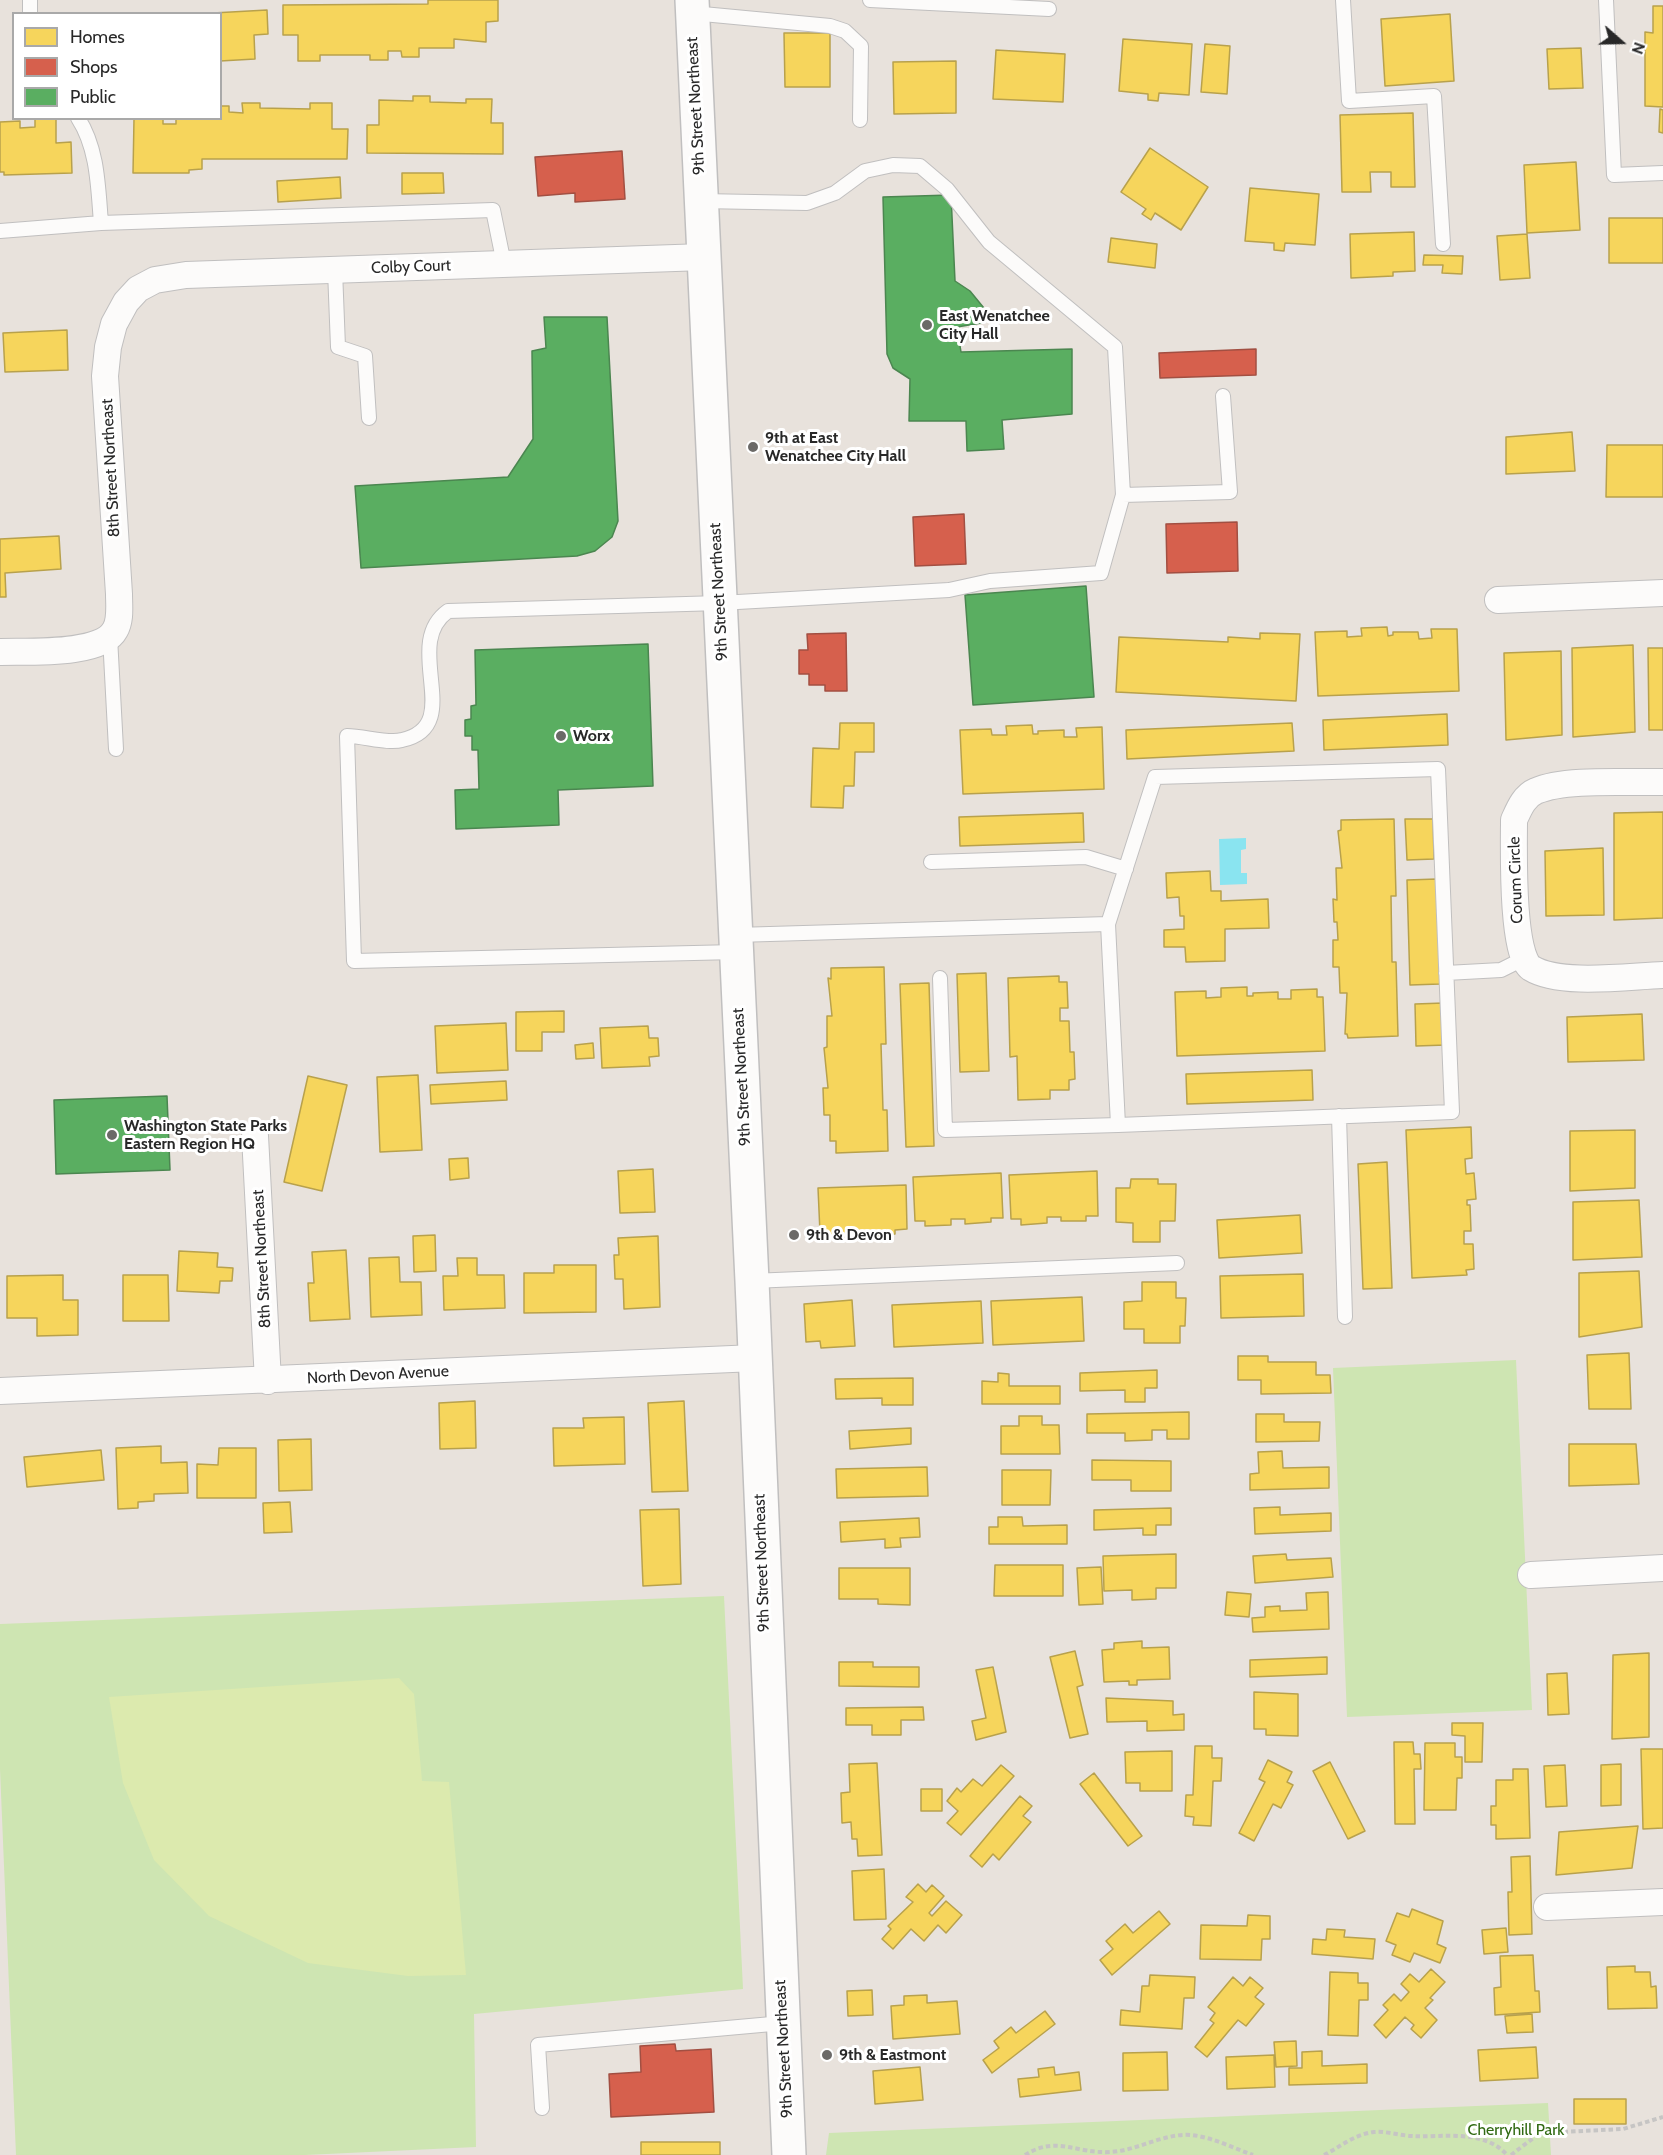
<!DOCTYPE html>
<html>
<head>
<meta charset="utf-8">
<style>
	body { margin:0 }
	#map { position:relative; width:1663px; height:2155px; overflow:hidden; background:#e8e2dc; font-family:Cabin,sans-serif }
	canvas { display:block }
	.legend { position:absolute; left:12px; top:12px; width:210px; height:108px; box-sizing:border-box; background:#fff; border:2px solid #a9a9a9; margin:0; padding:8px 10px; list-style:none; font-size:18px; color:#282828 }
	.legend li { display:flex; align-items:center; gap:12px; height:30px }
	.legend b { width:30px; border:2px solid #a9a9a9 }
	.north { position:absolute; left:1591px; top:12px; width:60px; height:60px; -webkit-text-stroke:4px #fff; paint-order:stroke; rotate:110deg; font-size:16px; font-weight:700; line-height:24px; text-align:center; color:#282828 }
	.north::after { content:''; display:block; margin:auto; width:21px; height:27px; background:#282828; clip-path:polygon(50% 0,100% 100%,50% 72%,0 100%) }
</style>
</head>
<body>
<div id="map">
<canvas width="1663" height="2155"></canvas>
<ul class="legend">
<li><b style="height:16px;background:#f6d55c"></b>Homes</li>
<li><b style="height:16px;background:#d6604d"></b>Shops</li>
<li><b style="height:16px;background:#5aae61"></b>Public</li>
</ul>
<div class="north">N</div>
</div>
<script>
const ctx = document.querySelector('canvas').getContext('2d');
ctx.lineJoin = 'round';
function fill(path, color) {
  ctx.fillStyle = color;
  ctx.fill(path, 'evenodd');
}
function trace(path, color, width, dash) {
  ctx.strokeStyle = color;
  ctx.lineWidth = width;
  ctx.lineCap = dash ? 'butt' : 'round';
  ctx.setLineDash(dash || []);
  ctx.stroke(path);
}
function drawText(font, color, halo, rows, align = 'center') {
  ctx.font = font + ' Cabin,sans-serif';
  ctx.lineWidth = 6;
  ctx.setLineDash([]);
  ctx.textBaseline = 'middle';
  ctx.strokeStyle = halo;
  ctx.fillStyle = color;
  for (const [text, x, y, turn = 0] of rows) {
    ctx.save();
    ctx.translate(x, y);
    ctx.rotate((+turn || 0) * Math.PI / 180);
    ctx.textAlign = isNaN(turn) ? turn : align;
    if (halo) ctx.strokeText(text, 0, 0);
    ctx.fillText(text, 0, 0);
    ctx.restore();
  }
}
const green = new Path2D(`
	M1516 1360 1532 1710 1347 1717 1333 1368Z
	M724 1596 743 1989 474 2014 476 2147 305 2155H16L0 1769V1624Z
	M1548 2103 1551 2155H826L829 2133Z`);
const pitch = new Path2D(`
	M399 1678 414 1694 422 1781 449 1782 466 1975 408 1976 308 1963 209 1916 154 1860 123 1783 109 1697Z`);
const water = new Path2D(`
	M1246 838V849L1241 850V873H1247V884L1220 885 1219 839Z`);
const homes = new Path2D(`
	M428 0H498V21L486 22V42L454 39V48H419V57H402L401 51H388V60H370V55H320V61H298V35H283V5L428 4Z
	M1653 6H1663V107L1645 106V32L1653 33Z
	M267 10 268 34 254 35 255 59 220 61V14H195Z
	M1450 14 1454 81 1385 86 1381 19Z
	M784 33H830V87H785Z
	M1123 39 1192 44 1189 95 1159 93 1158 101 1148 100V94L1119 91Z
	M1205 44 1230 46 1227 94 1201 92Z
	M1581 48 1583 88 1549 89 1547 49Z
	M996 50 1065 54 1063 102 993 99Z
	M956 61V113L894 114 893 62Z
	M413 96H430V102L466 103V99H492L491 123H503V154L367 153V125H379V100L413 101Z
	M242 103H260V108L310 109V103H332V129H348L347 159H202V169L189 170V173H133L134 119H163V124H176V118H220V106H229V112L243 113Z
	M1660 109 1663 110V133L1659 132Z
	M1413 113 1415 187H1391V172H1370L1371 192H1342L1340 115Z
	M56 118V143L71 142 72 173 4 175V172H0V122L20 121V128L35 127V119Z
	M1150 148 1208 187 1181 230 1155 213 1151 220 1142 214 1146 209 1121 192Z
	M1576 162 1580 230 1527 233 1524 165Z
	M402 173H443L444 193 402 194Z
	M340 177 341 198 278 202 277 181Z
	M1250 188 1319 194 1315 245 1285 243 1284 251 1274 250V243L1245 241Z
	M1609 218H1663V263H1609Z
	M1414 232 1415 271 1393 272V276L1351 278 1350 234Z
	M1527 234 1530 278 1500 280 1497 236Z
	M1111 238 1157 244 1155 268 1108 262Z
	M1424 255 1463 256 1462 274 1442 273 1443 265H1423Z
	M67 330 68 370 5 372 3 333Z
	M1572 432 1575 471 1506 474V437Z
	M1607 445H1663V497H1606Z
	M59 536 61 569 5 573 6 597H0V539Z
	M1387 627 1388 636 1393 635V632H1418L1419 639 1432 638 1431 629H1457L1459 691 1318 696 1315 632 1347 631V637L1362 636 1361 628Z
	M1260 633 1300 634 1296 701 1116 692 1119 637 1228 642V637L1260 639Z
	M1633 645 1635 732 1573 737 1572 648Z
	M1648 648H1663V730H1649Z
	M1561 651 1562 735 1506 740 1504 653Z
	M1447 714 1448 745 1324 750 1323 720Z
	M840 723H874V752H855L854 786H844L843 808 811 807 813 748 839 749Z
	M1292 723 1294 751 1127 759 1126 730Z
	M1032 725 1033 734H1038V731L1064 730V737H1077L1076 728 1102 727 1104 789 963 794 960 730 991 729 992 735H1007L1006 726Z
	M1663 812V918L1614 920V813Z
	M1083 813 1084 842 960 846 959 817Z
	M1394 819 1396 896H1391L1392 962H1396L1398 1036 1348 1038 1347 1034H1345L1347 993H1340L1339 967H1333V940H1338L1337 922H1334L1333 899 1337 900 1336 868H1342L1338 831 1341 830V820Z
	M1405 819H1433L1434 859 1407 860Z
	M1603 848 1604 915 1546 916 1545 851Z
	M1210 871 1211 891H1221V901L1268 899 1269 928 1225 929V961L1186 962 1185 947H1164V930L1184 929V916H1180L1179 897 1167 898 1166 873Z
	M1437 879 1440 984 1410 985 1407 880Z
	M884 967 886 1044H881L883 1110H887L888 1151 836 1153V1141H830V1115H824L823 1088H828L824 1048 827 1047V1016H832L828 978 831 979V968Z
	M986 973 989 1071 960 1072 957 974Z
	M1059 976V982H1067L1068 1008H1060V1021H1069L1070 1052H1074L1075 1079 1069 1080V1090H1050V1099L1018 1100 1017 1056 1010 1057 1008 978Z
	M929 983 934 1146 906 1147 900 984Z
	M1247 987V996H1253V993L1278 992V999H1291V990L1317 989V997H1323L1325 1051 1177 1056 1175 992 1206 991V998L1221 997V988Z
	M1444 1003 1446 1045 1416 1046 1415 1004Z
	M564 1011V1032H542V1051H516V1012Z
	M1642 1014 1644 1060 1568 1062 1567 1017Z
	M506 1023 508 1070 437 1073 435 1026Z
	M648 1026 649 1038H658L659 1056 649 1057 650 1066 602 1068 600 1028Z
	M593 1043 594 1058 576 1059 575 1045Z
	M1312 1070 1313 1100 1187 1104 1186 1074Z
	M418 1075 422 1150 380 1152 377 1077Z
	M308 1076 347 1085 322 1191 284 1182Z
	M506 1081 507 1100 431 1104 430 1085Z
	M1471 1127 1472 1158 1465 1159 1466 1174 1474 1173 1476 1199 1467 1200V1205H1470L1471 1231H1464V1244H1473L1474 1269 1466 1270 1467 1275 1412 1278 1406 1130Z
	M1635 1130V1188L1570 1191V1131Z
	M468 1158 469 1178 450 1180 449 1159Z
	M1387 1162 1392 1288 1363 1289 1358 1164Z
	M653 1169 655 1212 620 1213 618 1171Z
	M1097 1171 1098 1216H1086V1221H1061V1217H1047V1223L1021 1225V1219H1011L1009 1175Z
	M1001 1173 1003 1218H991V1222L965 1224V1219H951V1225L925 1226V1221H915L913 1177Z
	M1131 1179H1158V1184H1176L1175 1221H1160V1242H1133V1223L1116 1222V1188H1130Z
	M906 1185 907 1229 895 1230V1234L869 1235V1231H856V1237L830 1238 829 1232 820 1233 818 1188Z
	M1639 1200 1642 1257 1573 1260V1202Z
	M1300 1215 1302 1253 1219 1258 1217 1220Z
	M435 1235 436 1271 414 1272 413 1236Z
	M658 1236 660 1307 624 1309 623 1279H615L614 1255H619L618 1238Z
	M346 1250 350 1319 310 1321 308 1283H314L312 1252Z
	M179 1251 218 1253 217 1267 233 1268 232 1281H220L219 1293 177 1291Z
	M399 1257 400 1282H421L422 1315 371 1317 369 1258Z
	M457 1258H477V1275H504L505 1308 444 1310 443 1276H458Z
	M554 1265H596V1312L524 1313V1273H554Z
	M1639 1271 1642 1327 1579 1337V1273Z
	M1303 1274 1304 1316 1221 1318 1220 1276Z
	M63 1275V1300H78V1335L37 1336V1318H7V1276Z
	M123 1275H168L169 1321H123Z
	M1142 1282H1176V1298H1186L1185 1326H1180V1343H1144V1329H1124V1302L1142 1301Z
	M1082 1297 1084 1341 993 1345 991 1301Z
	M852 1300 855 1346 821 1348 820 1341 806 1342 804 1304Z
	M981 1301 983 1343 894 1347 892 1305Z
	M1629 1353 1631 1409H1589L1587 1355Z
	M1238 1356H1268V1362H1316V1375H1330L1331 1393 1261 1394V1380H1238Z
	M1157 1370V1388H1145V1402H1125V1390L1080 1391V1373Z
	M998 1373 1009 1374V1386H1060V1404H982V1381L998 1382Z
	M913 1378V1405H882V1398L836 1399 835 1379Z
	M475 1401 476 1448 440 1449 439 1403Z
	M684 1401 688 1491 652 1492 648 1403Z
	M1189 1412V1439H1167V1430H1152V1440L1125 1441V1433H1087V1414Z
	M1256 1414H1284V1422H1320L1319 1441 1256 1442Z
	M1019 1416H1042V1425H1059L1060 1454H1001V1426H1019Z
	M624 1417 625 1464 554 1466 553 1428H584L583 1418Z
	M911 1428V1444L850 1449 849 1431Z
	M311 1439 312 1490 279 1491 278 1440Z
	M1569 1444H1636L1639 1484 1569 1486Z
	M161 1446V1463L187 1462 188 1493 154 1494V1501L138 1502V1508L118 1509 116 1448Z
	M219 1448H256V1498H197V1464L218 1465Z
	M101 1450 104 1480 27 1487 24 1457Z
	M1282 1451 1283 1468 1329 1467V1488L1250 1490V1474L1259 1473 1258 1452Z
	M1092 1460 1171 1461V1491H1131V1480H1092Z
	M927 1467 928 1496 837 1498 836 1469Z
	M1002 1470H1051L1050 1505H1002Z
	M290 1502 292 1532 264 1533 263 1503Z
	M1280 1507V1515L1331 1513V1531L1255 1534 1254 1508Z
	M1171 1508V1525H1156V1535H1143V1528L1094 1530V1510Z
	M679 1509 681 1584 643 1586 640 1510Z
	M998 1517H1022L1023 1526 1067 1525V1544H989V1527H998Z
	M919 1518 920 1537 900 1538 901 1547 885 1548V1539L841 1542 840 1522Z
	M1176 1554V1588H1156V1599L1132 1600V1590L1104 1591 1103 1556Z
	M1286 1554 1287 1560 1331 1558 1333 1577 1255 1583 1253 1556Z
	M995 1565H1063V1596H994Z
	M1101 1567 1103 1604 1079 1605 1077 1568Z
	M839 1568H910V1605L878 1604V1599H839Z
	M1227 1592 1251 1594 1249 1617 1225 1615Z
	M1328 1592 1329 1629 1253 1632 1252 1618 1265 1617V1607L1280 1606V1611L1307 1610 1306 1593Z
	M1142 1641V1648L1169 1647 1170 1679 1137 1680V1685H1129V1681L1104 1682 1102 1650 1114 1649V1643Z
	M1075 1651 1083 1685 1077 1687 1088 1734 1070 1738 1050 1657Z
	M1649 1653V1737L1612 1739 1613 1655Z
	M1327 1657V1674L1250 1677V1660Z
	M839 1662H873V1667H919V1687L839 1686Z
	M993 1667 1006 1732 976 1740 972 1721 986 1718 976 1670Z
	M1567 1673 1569 1714 1548 1715 1547 1674Z
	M1254 1692 1298 1694V1736L1266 1735V1729H1254Z
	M1106 1698 1173 1701V1715L1184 1714V1730L1147 1731V1721L1107 1722Z
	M923 1707 924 1720H901V1735H872V1725H846V1708Z
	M1452 1723H1483L1482 1762H1465V1736L1452 1735Z
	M1394 1742H1413L1414 1754H1420L1421 1769H1414L1415 1824H1395Z
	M1425 1743H1455V1757H1462V1778H1457L1456 1810H1424Z
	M1195 1746H1212V1758H1222L1221 1781H1213L1211 1826 1193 1825 1194 1817 1185 1816 1186 1795H1193Z
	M1641 1749H1663V1828L1643 1829Z
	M1172 1751V1791H1140V1783H1126L1125 1752Z
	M1268 1760 1292 1772 1287 1782 1293 1785 1281 1808 1273 1804 1254 1841 1239 1833 1265 1782 1259 1779Z
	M1330 1762 1365 1831 1348 1839 1313 1771Z
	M877 1763 882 1855 858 1856 857 1839H852L851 1822 842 1823 841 1793 850 1792 849 1764Z
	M1621 1764V1805L1601 1806V1765Z
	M1001 1765 1014 1776 961 1835 947 1823 958 1811 947 1801 957 1788 961 1792 973 1779 982 1786Z
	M1565 1765 1567 1806 1546 1807 1544 1766Z
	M1513 1769H1528L1530 1838 1496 1839V1825H1491V1806H1496V1780H1513Z
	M1094 1773 1142 1836 1128 1846 1080 1784Z
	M921 1789H942V1811H921Z
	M1020 1796 1032 1806 1023 1816 1031 1822 999 1860 993 1854 982 1867 970 1856Z
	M1638 1826 1632 1868 1556 1875 1559 1832Z
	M1530 1856 1532 1934 1509 1935 1508 1892H1512L1511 1857Z
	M884 1869 886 1919 854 1920 852 1871Z
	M918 1884 926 1892 932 1885 944 1896 929 1913 932 1916 946 1901 962 1915 946 1933 938 1925 924 1941 911 1929 893 1949 882 1939 891 1929 888 1926 913 1902 906 1897Z
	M1412 1909 1443 1921 1437 1944 1446 1948 1440 1963 1414 1953 1410 1962 1392 1955 1396 1945 1386 1941 1397 1913 1409 1917Z
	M1159 1911 1170 1924 1112 1975 1100 1960 1113 1949 1106 1941 1125 1924 1133 1933Z
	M1248 1915 1270 1916V1939H1262L1261 1960 1200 1959 1201 1925 1247 1926Z
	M1506 1928 1508 1952 1484 1954 1482 1930Z
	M1327 1929 1345 1930 1344 1937 1375 1939 1373 1959 1312 1954 1313 1939 1326 1940Z
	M1533 1955 1535 1991H1539L1540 2012 1495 2015 1494 1988 1501 1987 1500 1956Z
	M1635 1966V1972H1650L1651 1987 1656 1986 1657 2008 1608 2009 1607 1967Z
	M1431 1969 1445 1982 1430 1998 1433 2000 1425 2008 1437 2020 1421 2038 1411 2029 1414 2025 1405 2017 1386 2038 1374 2025 1388 2010 1383 2005 1394 1994 1401 2001 1409 1992 1401 1984 1410 1974 1419 1982Z
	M1330 1972 1358 1973V1983H1368V2000H1359L1358 2036 1328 2035Z
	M1150 1975 1195 1977 1194 1998H1184L1182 2029 1120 2025 1121 2010 1140 2012 1142 1986H1149Z
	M1233 1977 1243 1986 1250 1977 1263 1988 1255 1997 1264 2004 1246 2026 1238 2020 1207 2057 1195 2047 1214 2023 1210 2020 1215 2013 1208 2007Z
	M872 1990 873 2015 848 2016 847 1991Z
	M927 1995V2003L957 2001 960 2034 893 2039 891 2006 904 2005V1996Z
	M1045 2011 1055 2024 992 2073 983 2060 999 2048 994 2041 1011 2027 1016 2033Z
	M1532 2014 1533 2032 1507 2033 1505 2016Z
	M1296 2041 1297 2066 1276 2067 1274 2042Z
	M1536 2047 1538 2078 1480 2081 1478 2050Z
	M1322 2051V2066L1367 2064V2083L1289 2085V2068H1302V2052Z
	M1167 2052 1168 2090 1123 2091V2053Z
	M1274 2055 1275 2087 1227 2089 1226 2057Z
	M920 2067 923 2100 875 2104 873 2071Z
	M1054 2067 1055 2075 1079 2072 1081 2090 1020 2097 1018 2079 1039 2077 1038 2069Z
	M1574 2099H1626V2124H1574Z
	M641 2142H720V2155H641Z`);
const shops = new Path2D(`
	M622 151 625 199 575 202V193L538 196 535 157Z
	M1256 349V375L1160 378 1159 353Z
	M964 514 966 564 915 566 913 517Z
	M1237 522 1238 571 1167 573 1166 524Z
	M846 633 847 691H825V685H809V674H799V650H808L807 634Z
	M675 2044 676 2051 711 2049 714 2112 611 2117 609 2074 641 2072 640 2046Z`);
const public = new Path2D(`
	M951 195 955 281 970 291 988 313 981 323 957 327 961 352 1072 349V414L1002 420 1004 449 967 451 966 421H909L910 379 893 368 887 354 883 197Z
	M544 317H607L618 521 612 537 595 551 577 556 361 568 355 486 508 477 533 439 532 351 546 348Z
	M1086 586 1094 697 973 705 965 595Z
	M648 644 653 786 558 790 559 825 456 829 455 790 479 789 478 750H472V736H465V720L471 719V706L476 705 475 650Z
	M167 1096 170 1170 56 1174 54 1100Z`);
const path = new Path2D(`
	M1025 2155C1057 2135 1076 2154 1110 2152 1137 2151 1163 2133 1191 2135 1212 2137 1233 2148 1253 2155
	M1324 2155C1340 2147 1355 2134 1374 2132 1386 2131 1398 2135 1411 2136 1442 2138 1483 2128 1507 2155
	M1511 2155 1540 2133 1623 2129 1663 2117`);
const lane = new Path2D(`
	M870 0 1049 9
	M1343 0 1349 101 1434 96 1443 244
	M1606 0 1614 175 1663 173
	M692 13 830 26 845 31 861 46 860 120
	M30 14V0
	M78 118C98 149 98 187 101 223
	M701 201 807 203 835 193 865 171 893 165 920 166 947 189 989 242 1115 347 1123 495
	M0 231 101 223 493 210 504 264
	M335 270 338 347 365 356 369 418
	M110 637 116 749
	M931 862 1086 857 1126 869
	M736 935 1108 924 1118 1125 1452 1112 1438 769 1155 777 1108 924
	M736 952 354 961 347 736C364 736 388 744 402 740 467 726 400 645 448 611L720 603 949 590 990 581 1101 573 1123 495 1230 492 1223 396
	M1446 973 1501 970 1523 959
	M940 978 945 1130 1118 1125
	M1339 1116 1345 1317
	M752 1281 1177 1263
	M542 2108 538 2045 783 2023`);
const street = new Path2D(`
	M1498 600 1663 593
	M0 652C27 651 101 656 115 630 121 620 119 606 119 594L105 376 108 347 114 324 126 302 138 289 155 280 186 275 704 257
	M1663 782C1630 783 1565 778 1536 791 1524 796 1519 809 1514 820 1514 847 1511 954 1531 968 1560 986 1629 976 1663 975
	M255 1136 268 1381
	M0 1391 755 1358
	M1531 1575 1663 1568
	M1547 1907 1663 1902`);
const secondary = new Path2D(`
	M692 0 752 1281 789 2155`);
const markers = [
	[927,325,6,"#6b6967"],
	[753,447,6,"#6b6967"],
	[561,736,6,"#6b6967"],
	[112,1135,6,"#6b6967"],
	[794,1235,6,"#6b6967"],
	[827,2055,6,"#6b6967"]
];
const streetNames = [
	["9th Street Northeast",696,106,-93],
	["Colby Court",411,267,-2],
	["8th Street Northeast",111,468,-93],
	["9th Street Northeast",719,592,-93],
	["Corum Circle",1516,880,-92],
	["9th Street Northeast",742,1077,-93],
	["8th Street Northeast",262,1259,-93],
	["North Devon Avenue",378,1375,-3],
	["9th Street Northeast",762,1563,-92],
	["9th Street Northeast",784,2049,-93]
];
const poiNames = [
	["East Wenatchee",939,316],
	["City Hall",939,334],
	["9th at East",765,438],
	["Wenatchee City Hall",765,456],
	["Worx",573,736],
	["Washington State Parks",124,1126],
	["Eastern Region HQ",124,1144],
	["9th & Devon",806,1235],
	["9th & Eastmont",839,2055]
];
const parkNames = [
	["Cherryhill Park",1516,2130]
];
fill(green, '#cee5b2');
fill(pitch, '#dceaae');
fill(water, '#8ae4f0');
fill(homes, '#f6d55c');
trace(homes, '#b8a14c', 1.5);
fill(shops, '#d6604d');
trace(shops, '#a24f42', 1.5);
fill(public, '#5aae61');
trace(public, '#4b8650', 1.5);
trace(lane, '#c0bfbf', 16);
trace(street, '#c0bfbf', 28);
trace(secondary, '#c0bfbf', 36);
trace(path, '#c6c5c4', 4, [4.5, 3]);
trace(lane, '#fcfbfa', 14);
trace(street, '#fcfbfa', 26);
trace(secondary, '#fcfbfa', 33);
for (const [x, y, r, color] of markers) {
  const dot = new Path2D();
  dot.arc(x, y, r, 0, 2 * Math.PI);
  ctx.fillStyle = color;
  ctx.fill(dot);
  trace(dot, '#fff', 2);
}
drawText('16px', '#282828', '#fff', streetNames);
drawText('bold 16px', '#282828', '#fff', poiNames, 'left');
drawText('16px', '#316a13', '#fff', parkNames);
</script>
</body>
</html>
